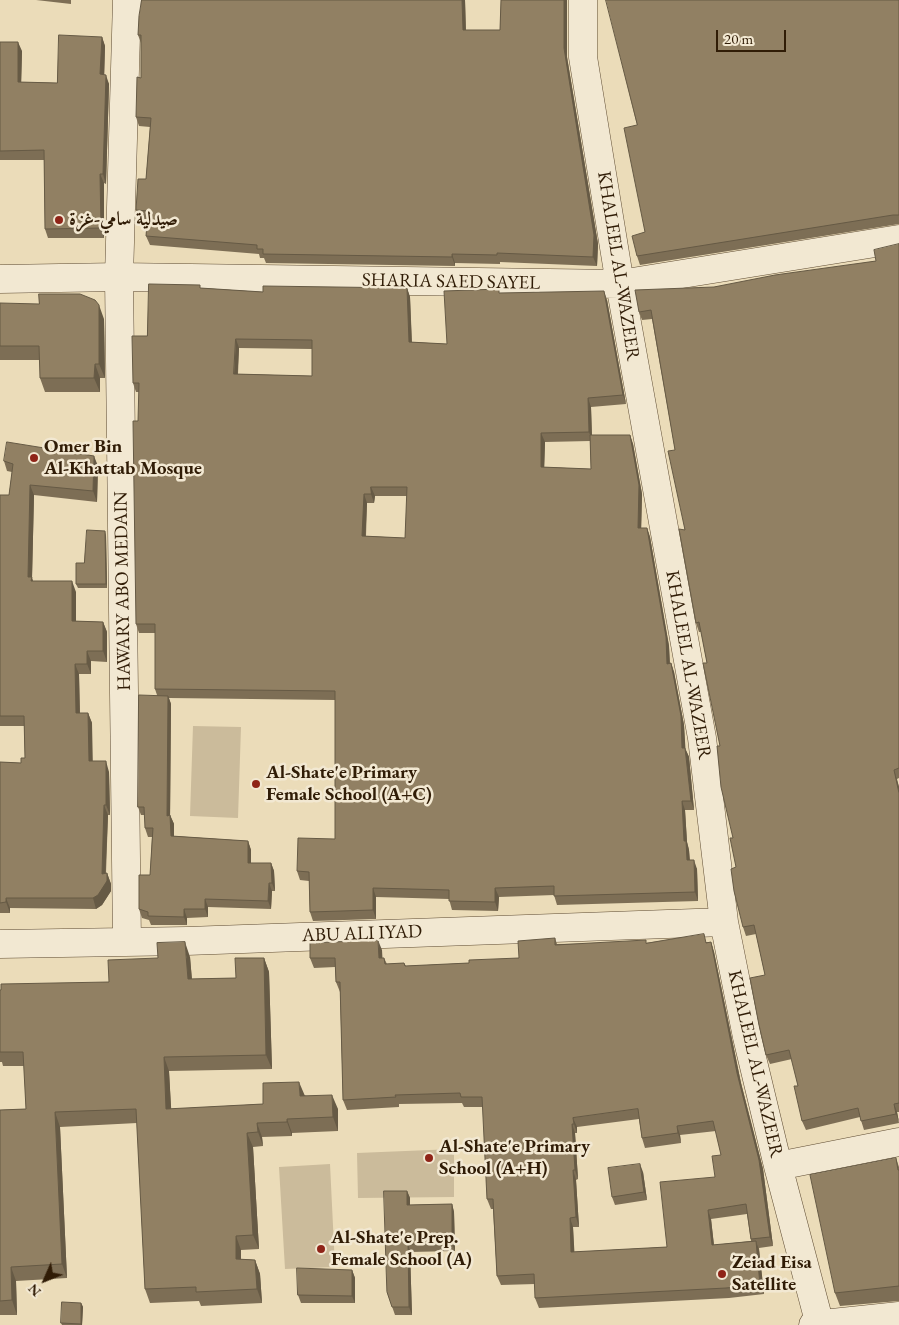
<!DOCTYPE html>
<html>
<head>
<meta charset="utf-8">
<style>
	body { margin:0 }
	#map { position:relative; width:899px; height:1325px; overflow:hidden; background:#ebdcb9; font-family:"EB Garamond",serif }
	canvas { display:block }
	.north { position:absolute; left:20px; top:1255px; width:50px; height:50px; -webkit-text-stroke:4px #f2e8d2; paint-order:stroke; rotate:226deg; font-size:14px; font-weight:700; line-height:20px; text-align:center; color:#301c06 }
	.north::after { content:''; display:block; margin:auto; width:18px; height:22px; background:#301c06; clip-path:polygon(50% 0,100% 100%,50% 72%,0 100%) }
	.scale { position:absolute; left:716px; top:30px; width:70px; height:22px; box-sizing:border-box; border:2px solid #301c06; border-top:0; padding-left:6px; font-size:15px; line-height:18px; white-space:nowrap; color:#301c06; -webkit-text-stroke:4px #f2e8d2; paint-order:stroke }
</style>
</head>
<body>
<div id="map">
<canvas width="899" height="1325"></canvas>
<div class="north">N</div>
<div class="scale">20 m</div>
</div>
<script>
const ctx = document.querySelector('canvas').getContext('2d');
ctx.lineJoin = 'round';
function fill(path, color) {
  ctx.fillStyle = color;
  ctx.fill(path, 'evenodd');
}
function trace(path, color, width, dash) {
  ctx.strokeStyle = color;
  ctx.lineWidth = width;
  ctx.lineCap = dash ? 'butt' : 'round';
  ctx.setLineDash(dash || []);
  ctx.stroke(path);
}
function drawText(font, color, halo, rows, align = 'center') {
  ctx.font = font + ' "EB Garamond",Amiri,serif';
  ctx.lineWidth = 5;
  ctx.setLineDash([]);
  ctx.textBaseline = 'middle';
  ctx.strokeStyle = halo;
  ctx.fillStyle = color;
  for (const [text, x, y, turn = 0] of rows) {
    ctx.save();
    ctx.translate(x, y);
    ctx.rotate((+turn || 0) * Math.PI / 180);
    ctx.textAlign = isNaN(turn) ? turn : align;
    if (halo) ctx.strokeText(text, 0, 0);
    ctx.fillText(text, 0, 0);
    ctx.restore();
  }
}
const green = new Path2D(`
	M193 726 241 727 238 818 190 816Z
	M454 1149V1197L358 1198 357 1153Z
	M330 1164 335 1267 285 1269 279 1167Z`);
const minor = new Path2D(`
	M583 0V57L620 284 702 738 724 922 747 1037 778 1166 820 1325
	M0 279 119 277 620 284 899 239
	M127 942 119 277 127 0
	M0 944 187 941 724 922
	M778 1166 899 1142
	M813 1325 899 1316`);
const wall = new Path2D(`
	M36 0H71V4Z
	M142 0H465L466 30H500L501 0H567V57L598 244 597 266 500 262V264L455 263V266L266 263 264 258H260L259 254 150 245 146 236 147 219H139L136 210 146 179 150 127 139 126 136 117 141 78V43L138 35Z
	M899 0V224L640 265 637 256 645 232 637 125Z
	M102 37 105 46 104 75 109 84 106 184 104 183V238H48L45 229 44 160H0V42L22 51 21 82 57 83Z
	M899 244V778L897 779 899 787V1112H897L899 1123 864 1130 860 1117 806 1130 802 1121 798 1086 792 1059 770 1064 766 1055 765 975 756 934 746 936 743 927 733 838 720 746 707 663 701 632H699L696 623 675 450 652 319 642 320 639 312 714 287 876 261Z
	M202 288 263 292 407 288 410 297 412 342 447 344 501 293 607 300 626 404 591 407 592 435H630L633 444 642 494 641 528H647L650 537 669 646 670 663H671L674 672 684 725 685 748 689 757 694 810H685L687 842 689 850 690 860 697 869 698 901 557 905 554 895 499 897 498 911 452 910 449 899 376 897V919L313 921 310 912 309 881 300 880 297 871 335 839V700L169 698 171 704 170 815 174 824V836L248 841 251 850V863H271L274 871 275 891H272L271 909 208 907V917L187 918V925H151L149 920 142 918 139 909 150 875 152 837H148L145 828V815H141L138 807 157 695 155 689V633H139L136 624 139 392H136L133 383 147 336ZM239 348 312 349V376L238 374ZM590 441 591 469 544 467 545 442ZM375 496H407L405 538 366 536 367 503H374Z
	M0 303 104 319 105 378H100V392H45L40 378V360H0Z
	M4 461 98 466 97 502 34 495 32 578 33 581 76 592V621L103 622 107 632V662L91 661V674H79L80 713H88L92 723V761L109 772 110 815H108L106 873H107L111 884V891L102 905 96 909 10 908V913H0V762L21 763 25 758 24 726H0V495H9L12 472 7 471Z
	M106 535 107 588H78L76 584Z
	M555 938 557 944 711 942 714 952 741 1083 763 1169 773 1246 759 1248 764 1294 729 1298 539 1308 535 1298V1284L501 1285 497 1276 493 1209H491L487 1199 483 1107H464L462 1103 399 1104V1107L347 1110 343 1100 340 992 336 982 335 967 314 968 310 958 382 950V958H384L387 964 404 963 406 966 469 963 519 958ZM639 1119 642 1138 645 1148 681 1143 680 1135 716 1131 721 1155 715 1177 667 1247 574 1252 573 1227H579L576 1180 578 1179 575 1133H577V1127ZM747 1214 751 1241 714 1245 711 1219Z
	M190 957 192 979 236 978 264 958 269 972 272 1069 169 1071 171 1109 263 1104 304 1095 338 1109V1131L292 1133V1136L262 1137 263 1146 253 1147 259 1249 241 1250V1259L255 1260 260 1274 262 1303 201 1306 199 1301 150 1303 145 1289 137 1123 60 1127 67 1278 16 1281 17 1315H0V1110L26 1109 24 1066H3L2 1062H0V990L109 982Z
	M896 1158 899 1167V1301L840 1306 835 1293Z
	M643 1172 647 1200 615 1205 612 1197Z
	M407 1191 410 1198V1205L452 1204 454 1212 455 1251 410 1252 412 1315H395L387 1292Z
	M352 1270 355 1278V1303H301L298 1295Z
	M81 1303 83 1307 82 1325H62L61 1323Z`);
const shadedWall = new Path2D(`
	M462 0H465L466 39 463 30Z
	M564 0H567V57L598 244 597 266 593 257 564 48Z
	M102 37 105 46 104 84 100 74Z
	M18 42 22 51 21 91 18 82Z
	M106 75 109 84 106 184 103 174Z
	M100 174 104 183V238L101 228Z
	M452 254 455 263V266L452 257Z
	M407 288 410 297 412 351 409 342Z
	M604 291 607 300 626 404 623 395Z
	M99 305 104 319 105 378 99 364Z
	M236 339 239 348 237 383 234 374Z
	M95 364 100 378V392L94 378Z
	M588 398 591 407 592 441 589 432Z
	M541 433 545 442 544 476 541 467Z
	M630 435 633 444 642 494 641 537 638 528Z
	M94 456 98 466 97 502 93 491Z
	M30 485 34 495 32 578 35 587 28 577Z
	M371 487 375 496 374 503 371 494Z
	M364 494 367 503 365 545 362 536Z
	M647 528 650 537 669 646 670 673 667 664Z
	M105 531 106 535 107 588 106 584Z
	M72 581 76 592V631L72 621Z
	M103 622 107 632V662L103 651Z
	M87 651 91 661V674L87 664Z
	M671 663 674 672 684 725 686 757 682 748Z
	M75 664 79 674 80 723 76 713Z
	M168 696 171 704 170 824 167 816Z
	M88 713 92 723 93 771 89 761Z
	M685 748 689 757 694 810 691 801Z
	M106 761 109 772 110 815 106 805Z
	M894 770 899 787V793Z
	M682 801 685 810 687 842 689 850 690 869 687 860 684 841Z
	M104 805 108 815 105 883 107 873 111 884V891L102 905 96 909 93 898 102 874Z
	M170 815 174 824V845L171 836Z
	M248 841 251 850V872L248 863Z
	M694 860 697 869 698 901 695 892Z
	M271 863 274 871 275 891 272 883Z
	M269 883 272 891 271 909 268 901Z
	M373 888 376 897V919L373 910Z
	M495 888 499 897 498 911 495 902Z
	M6 898 10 908V913L6 902Z
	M205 899 208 907V917L205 909Z
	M184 909 187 918V925L184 917Z
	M378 940 382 950 383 968 379 958Z
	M185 942 190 957 193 994 188 979Z
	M711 942 714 952 741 1083 763 1169 773 1246 770 1237Z
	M264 958 269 972 272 1069 266 1055Z
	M164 1057 169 1071 172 1123 166 1109Z
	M299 1082 305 1096H300Z
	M332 1095 338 1109V1131L333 1117Z
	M894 1104 897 1112 899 1122 896 1114Z
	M55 1112 60 1127 67 1278 62 1264Z
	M573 1118 577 1127V1133L574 1124Z
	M287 1119 292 1133V1136L287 1122Z
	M257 1123 262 1137 263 1146 258 1132Z
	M572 1124 575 1133 578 1179 575 1170Z
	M677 1126 680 1135 681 1143 678 1133Z
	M247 1133 253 1147 259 1249 253 1235Z
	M640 1164 643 1172 647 1200 644 1192Z
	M573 1170 576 1180 579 1227 576 1217Z
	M407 1191 410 1198V1212L407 1205Z
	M452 1204 454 1212 455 1251 452 1244Z
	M708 1210 711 1219 715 1255 712 1245Z
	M570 1218 573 1227 575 1262 571 1252Z
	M236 1236 241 1250V1273L236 1259Z
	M756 1241 759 1250 764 1294 760 1285Z
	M408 1244 410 1252 412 1315 409 1307Z
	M255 1260 260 1274 262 1303 257 1289Z
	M11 1267 16 1281 17 1315 12 1300Z
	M352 1270 355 1278V1303L352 1296Z
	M81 1303 83 1307 82 1325H81Z`);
const building = new Path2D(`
	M142 0H462L463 30H500L501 0H564V48L594 235 593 257 497 253V255L452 254V257L263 254V249H257V245L146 236 148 211 136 210 138 179H146L151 118 136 117 137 77 141 78V35H138L139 16Z
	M606 0H899V215H893L637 256 632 236 645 232 624 128 637 125Z
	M59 35 102 37 100 74 106 75 103 174H100L101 228 45 229 44 150 0 151V42H18V82L57 83Z
	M899 244V768L894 770 899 793V1103L894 1104 896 1114 861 1121 858 1108 802 1121 794 1086H798L789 1050 766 1055 759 1025 750 978 765 975 754 925 743 927 734 891 731 869 736 867 730 838H733L721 787 717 746H720L703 663H707L699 622 696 623 679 529 685 530 668 451 675 450 651 310 639 312 635 290 714 287 775 275 876 261 874 250Z
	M149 284 200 285V288L263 292V286L407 288 409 342 447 344 444 291 499 289V293L604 291 623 395 588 398 589 432 541 433V467L591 469 590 435H630L639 485 638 528H647L666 637 667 664 671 663 681 716 682 748H685L691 801H682L684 841H686L687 860H694L695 892 554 896V886L495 888V902L449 901V890L373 888V910L310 912 309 872 297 871 298 838 335 839V691L155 689V624H136L133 421H138L139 383H133L132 336H147ZM236 339 312 340V376L234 374ZM371 487H407L405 538 362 536 364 494H371Z
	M39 294H80L95 300 99 305V364H95L94 378H40L39 346H0V303L39 304Z
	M7 442 94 456 93 491 30 485 28 577H32L31 581H72V621L103 622V651H87V664H75L76 713H88L89 761H106V805H104L102 874 107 873V881L98 895 93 898H6V902L0 903V762L21 763V758H25L24 716H0V495H9L13 464 4 461Z
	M87 530 105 531 106 584H76V563H84Z
	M139 695 168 696 167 816 170 815 171 836 248 841V863H271L272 883H269L268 901 205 899V909H184V917L148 916V912L139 909V875H150L153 828H145L144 807H138Z
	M704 934 706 943 711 942 737 1073 759 1160 770 1237 751 1239 746 1204 708 1210 712 1245 756 1241 760 1285 726 1288 535 1298 534 1274 497 1276 493 1199H487L482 1097H461L460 1093 395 1095 396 1097 343 1100 340 982H336L335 958H310V943L378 940 379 958H384L385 964 404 963 405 966 469 963V960L519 958 518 941 555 938V945L646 940V943ZM638 1109 642 1138 678 1133 677 1126 713 1121 721 1155 712 1156 715 1177 660 1182 667 1247 571 1252 570 1218 576 1217 573 1170H575L572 1124H574L573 1118Z
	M185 942 188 979 236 978 235 958H264L266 1055 164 1057 166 1109 263 1104V1083L299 1082 300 1096 332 1095 333 1117 287 1119V1122L257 1123 258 1132 247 1133 253 1235 236 1236V1259L255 1260 257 1289 196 1292V1287L145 1289 136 1109 55 1112 62 1264 11 1267 12 1300 0 1301V1110L26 1109 23 1052H0V990H1V984L109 982 108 960 158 958 157 943Z
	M896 1158 898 1170H899V1286L835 1293 810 1175Z
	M640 1164 644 1192 612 1197 608 1168Z
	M384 1191H407V1205L452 1204V1244H408L409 1307H392L387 1292Z
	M297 1268 352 1270V1296L298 1295Z
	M62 1302 81 1303V1324L61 1323Z`);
const markers = [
	[59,220,5,"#8f2418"],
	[34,458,5,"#8f2418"],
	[256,784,5,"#8f2418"],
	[429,1158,5,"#8f2418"],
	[321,1249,5,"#8f2418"],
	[722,1274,5,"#8f2418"]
];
const poiNames = [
	["صيدلية سامي-غزة",69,220],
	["Omer Bin",44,447],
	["Al-Khattab Mosque",44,469],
	["Al-Shate'e Primary",266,773],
	["Female School (A+C)",266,795],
	["Al-Shate'e Primary",439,1147],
	["School (A+H)",439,1169],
	["Al-Shate'e Prep.",331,1238],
	["Female School (A)",331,1260],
	["Zeiad Eisa",732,1263],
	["Satellite",732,1285]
];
const streetNames = [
	["KHALEEL AL-WAZEER",618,266,81],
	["SHARIA SAED SAYEL",451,282,1],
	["HAWARY ABO MEDAIN",123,591,-91],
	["KHALEEL AL-WAZEER",688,665,80],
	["ABU ALI IYAD",362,934,-2],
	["KHALEEL AL-WAZEER",755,1064,77]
];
fill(green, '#cbbb9b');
trace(minor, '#5f4c33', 29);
trace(minor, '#f2e8d2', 28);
fill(wall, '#7d6e55');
fill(shadedWall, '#665a45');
fill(building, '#918063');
trace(building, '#665a45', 1);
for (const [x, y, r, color] of markers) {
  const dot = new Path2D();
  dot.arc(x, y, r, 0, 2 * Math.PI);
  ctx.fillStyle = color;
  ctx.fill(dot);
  trace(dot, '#f2e8d2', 2);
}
drawText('bold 19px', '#301c06', '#f2e8d2', poiNames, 'left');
drawText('19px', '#301c06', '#f2e8d2', streetNames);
</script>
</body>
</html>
